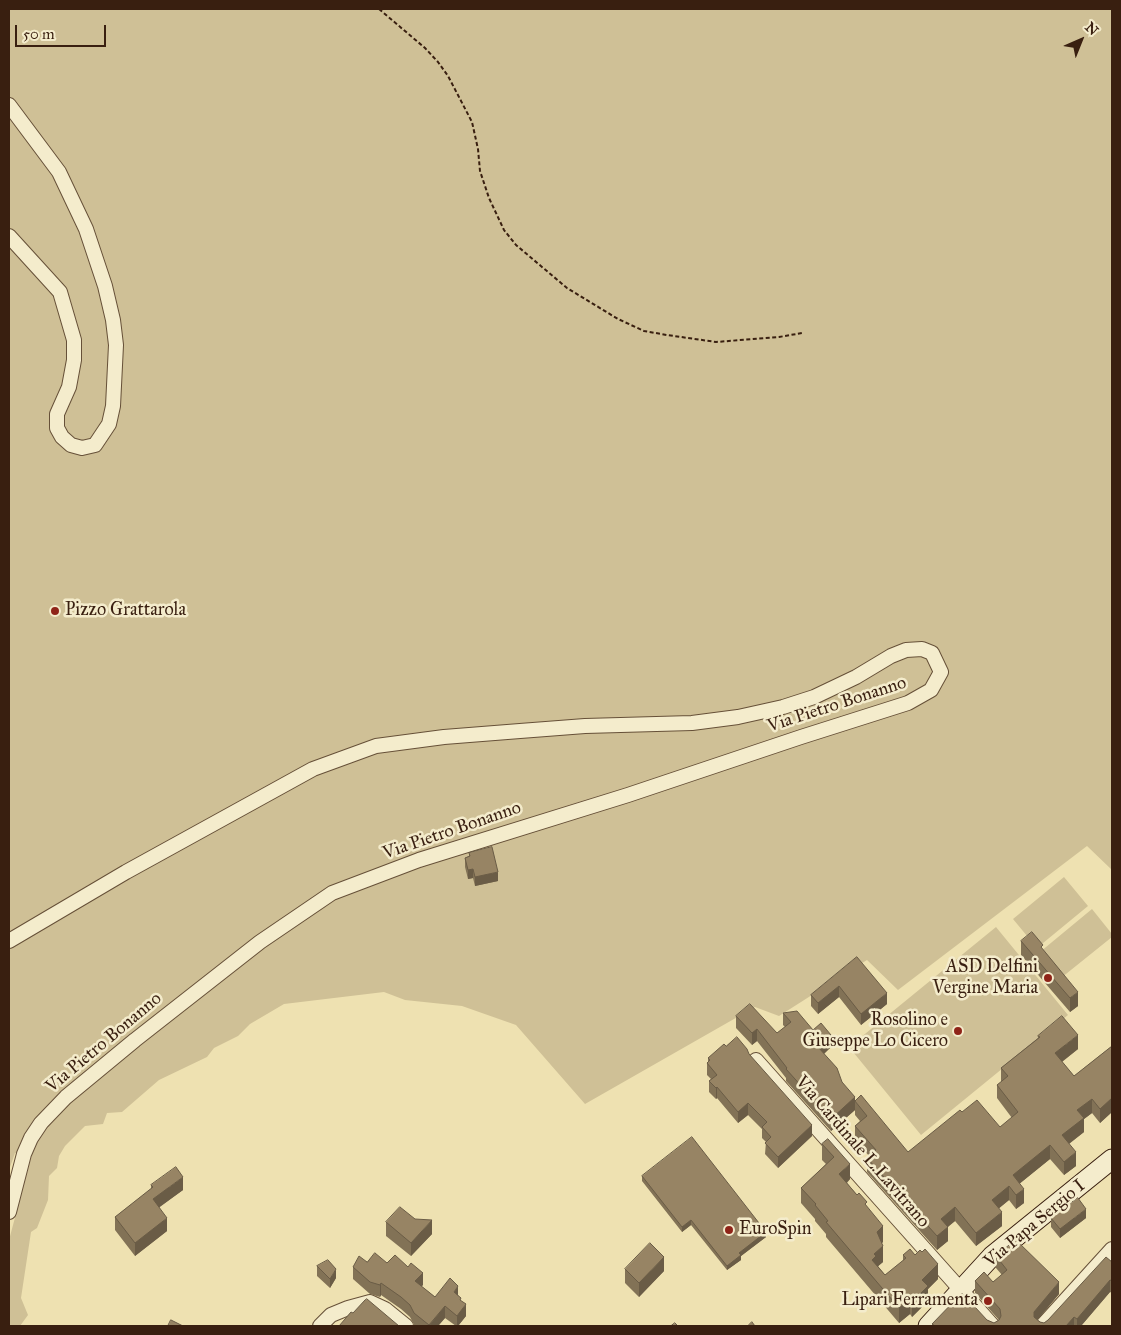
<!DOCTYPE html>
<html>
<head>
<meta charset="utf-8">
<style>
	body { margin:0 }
	#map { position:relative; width:1121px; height:1335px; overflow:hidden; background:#eee1b1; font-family:"IM FELL Great Primer",serif }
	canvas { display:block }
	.frame { position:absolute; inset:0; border:10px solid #391f10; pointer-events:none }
	.north { position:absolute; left:1056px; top:15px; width:50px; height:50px; -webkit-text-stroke:4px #f4eccc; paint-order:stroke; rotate:44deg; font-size:14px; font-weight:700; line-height:20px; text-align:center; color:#391f10 }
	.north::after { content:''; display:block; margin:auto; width:18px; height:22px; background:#391f10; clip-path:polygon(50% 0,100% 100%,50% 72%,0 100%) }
	.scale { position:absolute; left:15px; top:25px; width:91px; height:22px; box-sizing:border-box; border:2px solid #391f10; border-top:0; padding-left:6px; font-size:15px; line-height:18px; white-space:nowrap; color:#391f10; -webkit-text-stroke:4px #f4eccc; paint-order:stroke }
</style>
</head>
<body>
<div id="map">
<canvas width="1121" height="1335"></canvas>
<div class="frame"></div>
<div class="north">N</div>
<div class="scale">50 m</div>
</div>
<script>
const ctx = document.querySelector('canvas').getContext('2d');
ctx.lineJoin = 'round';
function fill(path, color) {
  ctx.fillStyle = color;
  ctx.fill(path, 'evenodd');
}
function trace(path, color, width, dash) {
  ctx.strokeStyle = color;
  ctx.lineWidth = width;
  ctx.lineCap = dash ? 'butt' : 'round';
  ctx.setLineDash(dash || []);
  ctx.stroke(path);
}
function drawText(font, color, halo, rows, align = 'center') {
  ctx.font = font + ' "IM FELL Great Primer",serif';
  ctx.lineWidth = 5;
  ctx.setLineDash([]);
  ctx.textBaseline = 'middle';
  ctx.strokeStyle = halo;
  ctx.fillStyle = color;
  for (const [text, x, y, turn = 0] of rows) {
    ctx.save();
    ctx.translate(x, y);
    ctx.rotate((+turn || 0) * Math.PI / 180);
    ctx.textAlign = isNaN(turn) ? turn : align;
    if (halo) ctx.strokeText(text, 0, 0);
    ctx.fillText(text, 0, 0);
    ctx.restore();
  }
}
const green = new Path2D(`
	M9 9H1112V870L1087 846 898 990 867 960 779 1016 755 1007 585 1104 516 1025 462 1006 405 1000 384 992 284 1004 250 1024 238 1036 214 1048 207 1057 159 1080 122 1112 107 1113 103 1124 85 1126 65 1146 59 1156 57 1168 49 1176 48 1200 37 1228 31 1232 21 1298 28 1315 20 1326H9V1240L32 1154 15 1153 9 1170Z
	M1064 877 1088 906 1037 948 1013 919Z
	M1092 909 1112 934V937L1061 978 1040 952Z
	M996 927 1068 1015 921 1135 849 1047Z`);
const path = new Path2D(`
	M379 9 425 48 438 62 448 76 472 122 478 149 480 171 489 198 504 230 516 245 567 288 618 319 644 331 667 335 716 342 779 337 802 333`);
const minor = new Path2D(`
	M9 105 59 172 86 229 105 286 113 320 116 345 113 406 109 424 95 445 82 448 71 445 62 437 57 428V414L69 387 74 360V340L60 292 9 236
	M9 941 126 872 313 769 376 746 444 737 520 731 585 726 692 723 738 717 783 707 814 697 856 677 891 656 906 650 922 649 932 653 941 672 931 690 908 703 801 737 628 795 419 860 332 893 260 942 135 1040 66 1097 41 1123 31 1138 24 1154 9 1212
	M756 1060 993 1326
	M320 1326 331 1315 348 1308 370 1302 385 1309 406 1326
	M1042 1326 1112 1249`);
const secondary = new Path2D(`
	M928 1326 992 1256 1112 1159`);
const wall = new Path2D(`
	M469 853 498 881 475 886 473 878 468 879 465 867V858L469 856Z
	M1021 941 1043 950 1078 1006 1070 1012 1021 955Z
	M857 957 887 1004 861 1025 839 997 818 1014 811 1006V995Z
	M783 1013 813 1030 831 1047 824 1054 842 1082 855 1101 908 1152 962 1112 1000 1127 1012 1118 997 1098V1085L1001 1082V1068L1038 1038V1036L1078 1049 1062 1062 1074 1076 1112 1046V1112L1100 1123 1092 1113 1084 1119V1132L1069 1144 1076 1166 1064 1175 1050 1159 1019 1184 1024 1203 1016 1209 1009 1200 998 1209 1002 1226 976 1246 955 1221 948 1227V1241L937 1250 867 1172V1158L869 1156 855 1139V1126L860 1121 855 1115V1110L831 1131 786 1081V1078L757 1041 752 1045 736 1028V1016L777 1033 785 1027 783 1025Z
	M726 1046 749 1054 812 1136 778 1168 765 1154 766 1142 762 1138V1129L748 1115 738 1123 717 1098 716 1099 709 1092V1081L711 1079 707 1075V1063H708V1058Z
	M828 1139 850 1179 847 1183 867 1207 883 1242 882 1243 883 1262 878 1266 885 1275 903 1261V1255L938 1279 928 1289V1301L912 1317 910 1314 899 1323 826 1237V1234L815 1221V1219L801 1203V1188L826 1164 822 1160V1144Z
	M642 1176 766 1237 741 1256V1260L727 1270 691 1225 682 1232 642 1181Z
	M151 1185 183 1190 159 1207 167 1231 135 1256 115 1230V1217L151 1189Z
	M1051 1218H1086L1060 1238 1051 1227Z
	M386 1222 432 1234 411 1256 386 1236Z
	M996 1256 1059 1294 1037 1320 1040 1322 1044 1323 1048 1320 1112 1262V1293L1110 1292 1081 1326H932V1324L987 1320 994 1323 999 1320 975 1293V1281L993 1282 1002 1275 996 1268Z
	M367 1262 387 1263 423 1285 421 1286 435 1297 458 1295 461 1301 466 1316 458 1326H456L445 1318 438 1326H416L414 1325 410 1317 401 1309 381 1295 380 1297 370 1294 353 1279V1267Z
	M317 1266 336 1278 330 1288 317 1276Z
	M625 1269 664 1271 639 1297 625 1283Z`);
const shadedWall = new Path2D(`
	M473 869V878L468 879V870Z
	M498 872V881L475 886V877Z
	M839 986V997L818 1014V1003Z
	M1078 992V1006L1070 1012V998Z
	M887 993V1004L861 1025V1014Z
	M757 1029V1041L752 1045V1033Z
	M831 1035V1047L818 1059V1047Z
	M1078 1035V1049L1055 1067V1053Z
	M717 1087V1098L716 1099V1088Z
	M855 1097V1110L831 1131V1119Z
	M1112 1098V1112L1100 1123V1109Z
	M1092 1099V1113L1084 1119V1132L1062 1149V1135L1077 1110Z
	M748 1103V1115L738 1123V1112Z
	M812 1125V1136L778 1168V1157Z
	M1050 1145V1159L1013 1189V1175Z
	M1076 1152V1166L1064 1175V1162Z
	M850 1164V1179L839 1190V1174Z
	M183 1177V1190L153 1212V1199Z
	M1009 1186V1200L992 1214V1200Z
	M1024 1189V1203L1016 1209V1195Z
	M955 1207V1221L941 1232V1219Z
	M1086 1209V1218L1060 1238V1229Z
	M1002 1212V1226L976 1246V1233Z
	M167 1218V1231L135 1256V1243Z
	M432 1220V1234L411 1256V1243Z
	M691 1220V1225L682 1232V1227Z
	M883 1226V1242L877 1247V1232Z
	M948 1227V1241L937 1250V1236Z
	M766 1232V1237L741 1256V1260L727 1270V1266L739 1253Z
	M883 1246V1262L876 1268 872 1260 874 1254Z
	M664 1257V1271L639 1297V1283Z
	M938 1264V1279L928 1289V1301L912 1317V1302L922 1280Z
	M336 1269V1278L330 1288V1279Z
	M423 1273V1285L415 1293V1281Z
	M1110 1280V1292L1081 1326H1077V1319Z
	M1059 1282V1294L1034 1324V1312Z
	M381 1283V1295L380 1297V1285Z
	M458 1286V1298L454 1292Z
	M910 1299V1314L899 1323V1308Z
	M466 1304V1316L458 1326H457V1316Z
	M445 1306V1318L438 1326H429Z
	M1074 1317V1326H1066Z`);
const building = new Path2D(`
	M492 847 498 872 475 877 473 869 468 870 465 858 470 856 469 853Z
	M1032 932 1043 945 1041 947 1078 992 1070 998 1021 941Z
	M857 957 887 993 861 1014 839 986 818 1003 811 995Z
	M750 1004 777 1033 791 1022 783 1013 797 1011 813 1030 821 1023 831 1035 818 1047 837 1068 842 1082 855 1097 831 1119 786 1069 787 1068 757 1029 752 1033 736 1016Z
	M1062 1016 1078 1035 1055 1053 1074 1076 1112 1046V1098L1100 1109 1092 1099 1077 1110 1084 1118 1062 1135 1076 1152 1064 1162 1050 1145 1013 1175 1024 1189 1016 1195 1009 1186 992 1200 1002 1212 976 1233 955 1207 941 1219 948 1227 937 1236 867 1158 876 1150 855 1126 867 1116 855 1101 861 1095 908 1152 960 1110 962 1112 977 1100 1000 1127 1018 1112 997 1085 1008 1076 1001 1068 1040 1037 1038 1036Z
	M737 1037 747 1049 749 1054 812 1125 778 1157 765 1143 771 1137 762 1127 767 1122 748 1103 738 1112 717 1087 716 1088 709 1081 717 1075 707 1063 710 1060 708 1058 724 1044 726 1046Z
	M692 1137 766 1232 739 1253 741 1255 727 1266 691 1220 682 1227 642 1176Z
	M828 1139 850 1164 839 1174 857 1195 859 1193 867 1202 865 1204 883 1226 877 1232 883 1246 874 1254 876 1256 872 1260 885 1275 906 1258 903 1255 910 1249 915 1255 920 1250 922 1252 925 1249 938 1264 922 1280 928 1286 912 1302 910 1299 899 1308 826 1222 828 1221 815 1205 816 1204 801 1188 834 1157 822 1144Z
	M176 1167 183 1177 153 1199 167 1218 135 1243 115 1217 153 1187 151 1185Z
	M1078 1198 1086 1209 1060 1229 1051 1218Z
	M400 1207 415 1219 432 1220 411 1243 386 1222Z
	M1016 1240 1059 1282 1034 1312V1317L1040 1322 1044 1323 1048 1320 1106 1257 1112 1262V1281L1110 1280 1077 1319 1074 1317 1066 1326H935L932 1324 961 1294H963L987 1320 994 1323 999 1320 1001 1316 1000 1309 975 1281 984 1272 993 1282 1007 1270 996 1256Z
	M650 1243 664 1257 639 1283 625 1269Z
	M375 1253 387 1263 395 1255 408 1267 411 1263 423 1273 415 1281 435 1297 450 1278 458 1286 454 1292 461 1298 460 1300 466 1304 457 1316 445 1306 429 1325 414 1313 410 1305 401 1297 381 1283 380 1285 370 1282 353 1267 359 1256 367 1262Z
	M328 1260 336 1269 330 1279 317 1266Z
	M367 1299 399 1326H339L351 1312 353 1313 365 1300Z
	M171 1320 183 1326H168Z
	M752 1322 755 1326H748Z
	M675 1323 678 1326H671Z`);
const markers = [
	[55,611,5,"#8f2418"],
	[1048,978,5,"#8f2418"],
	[958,1031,5,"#8f2418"],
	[729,1230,5,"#8f2418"],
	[988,1301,5,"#8f2418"]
];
const poiNames = [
	["Pizzo Grattarola",65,611,"left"],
	["ASD Delfini",1038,968],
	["Vergine Maria",1038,989],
	["Rosolino e",948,1021],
	["Giuseppe Lo Cicero",948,1042],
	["EuroSpin",739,1230,"left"],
	["Lipari Ferramenta",978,1301]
];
const streetNames = [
	["Via Pietro Bonanno",837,705,-18],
	["Via Pietro Bonanno",452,831,-19],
	["Via Pietro Bonanno",104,1043,-40],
	["Via Cardinale L.Lavitrano",862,1152,49],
	["Via Papa Sergio I",1035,1224,-40]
];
fill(green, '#cfc096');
trace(minor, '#665038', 16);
trace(secondary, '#391f10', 21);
trace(path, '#391f10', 2, [4, 2.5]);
trace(minor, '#f4eccc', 14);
trace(secondary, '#f4eccc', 19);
fill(wall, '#827256');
fill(shadedWall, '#6a5c46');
fill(building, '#978464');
trace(building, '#6a5c46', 1);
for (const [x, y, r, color] of markers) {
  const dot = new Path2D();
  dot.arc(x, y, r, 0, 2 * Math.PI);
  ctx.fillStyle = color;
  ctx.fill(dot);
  trace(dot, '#f4eccc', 2);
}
drawText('18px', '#391f10', '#f4eccc', poiNames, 'right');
drawText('18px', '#391f10', '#f4eccc', streetNames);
</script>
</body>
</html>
